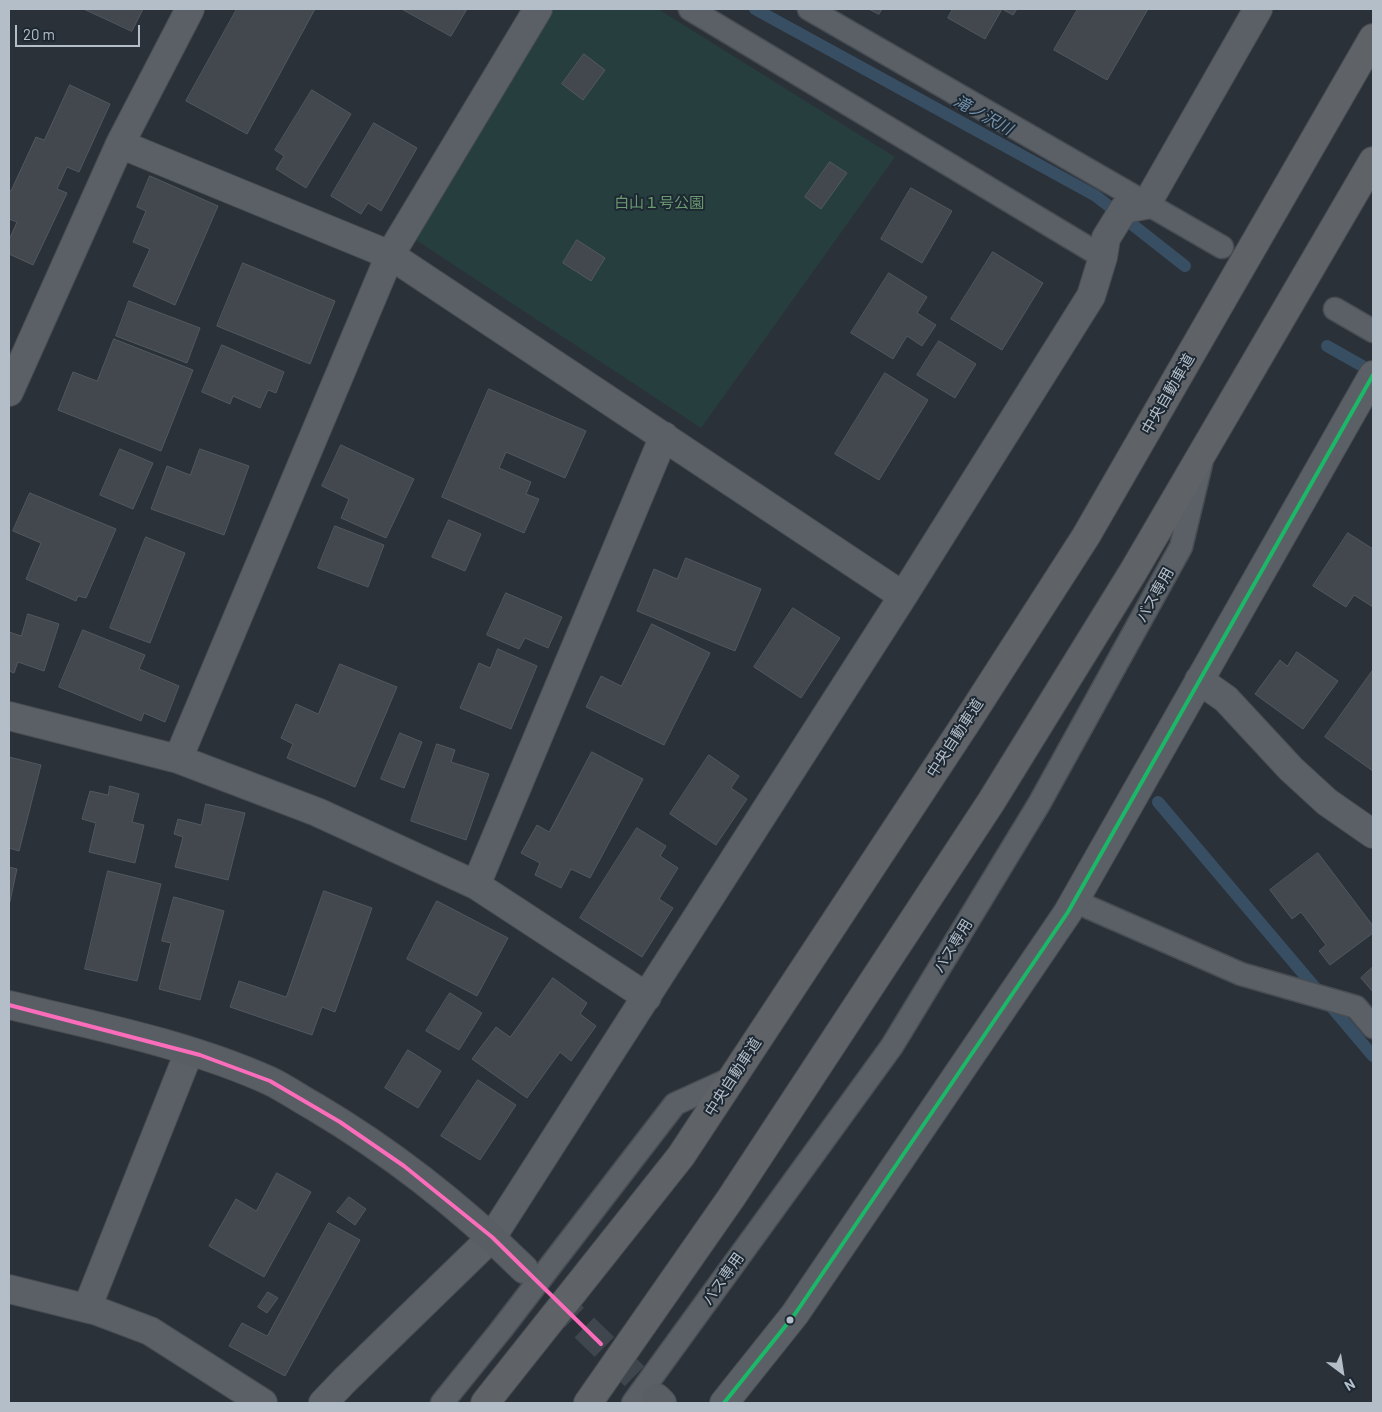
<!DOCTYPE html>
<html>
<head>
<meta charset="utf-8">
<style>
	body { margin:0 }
	#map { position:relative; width:1382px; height:1412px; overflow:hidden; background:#2a3138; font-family:Barlow,sans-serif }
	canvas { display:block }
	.frame { position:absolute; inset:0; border:10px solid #b4bec9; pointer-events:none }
	.north { position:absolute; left:1317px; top:1347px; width:50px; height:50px; -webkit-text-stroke:4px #1d2833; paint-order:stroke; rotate:149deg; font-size:14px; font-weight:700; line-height:20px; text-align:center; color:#b4bec9 }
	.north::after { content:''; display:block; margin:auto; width:18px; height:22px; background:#b4bec9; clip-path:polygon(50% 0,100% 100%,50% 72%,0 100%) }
	.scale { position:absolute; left:15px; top:25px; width:125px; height:22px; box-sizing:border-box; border:2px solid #b4bec9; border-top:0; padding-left:6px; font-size:15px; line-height:18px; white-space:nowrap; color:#b4bec9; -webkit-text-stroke:4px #1d2833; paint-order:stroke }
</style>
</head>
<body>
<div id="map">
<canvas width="1382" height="1412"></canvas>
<div class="frame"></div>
<div class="north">N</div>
<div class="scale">20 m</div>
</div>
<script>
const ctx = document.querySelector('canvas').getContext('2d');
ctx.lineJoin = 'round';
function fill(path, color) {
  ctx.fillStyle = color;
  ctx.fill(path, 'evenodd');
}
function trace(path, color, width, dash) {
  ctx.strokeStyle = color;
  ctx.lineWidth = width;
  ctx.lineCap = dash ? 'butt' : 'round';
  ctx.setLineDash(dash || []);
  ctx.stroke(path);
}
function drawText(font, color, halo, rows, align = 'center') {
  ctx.font = font + ' Barlow,"Noto Sans JP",sans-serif';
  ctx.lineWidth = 4;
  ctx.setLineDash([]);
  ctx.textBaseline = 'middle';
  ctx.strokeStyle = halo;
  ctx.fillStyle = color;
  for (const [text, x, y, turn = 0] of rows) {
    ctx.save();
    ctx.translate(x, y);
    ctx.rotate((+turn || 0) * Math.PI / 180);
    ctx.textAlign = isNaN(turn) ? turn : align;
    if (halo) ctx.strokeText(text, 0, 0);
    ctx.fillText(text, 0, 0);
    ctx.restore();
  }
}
const green = new Path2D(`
	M554 9H658L895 157 701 428 416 240Z`);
const stream = new Path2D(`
	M755 9 1096 196 1185 266
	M1327 346 1373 372
	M1158 802 1373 1056`);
const building = new Path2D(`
	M84 9H143L132 31Z
	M237 9H315L247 134 186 101Z
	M402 9H467L451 36Z
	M869 9H882L879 14Z
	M953 9H1017L1013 15 1002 9 985 39 948 18Z
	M1078 9H1148L1107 80 1054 50Z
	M584 54 605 70 583 100 562 84Z
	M70 85 110 104 79 172 67 167 57 189 67 193 33 265 9 254V240L17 222 9 219V190L11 191 36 137 44 140Z
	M312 90 351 114 306 188 276 169 284 156 275 150Z
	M374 123 417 148 381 211 368 203 361 214 331 196Z
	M830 162 847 173 821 209 805 197Z
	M150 176 218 206 175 305 133 286 150 249 133 242 146 211 137 207Z
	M911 188 952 211 922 263 881 239Z
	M577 240 605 258 591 281 563 263Z
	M993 252 1043 283 1002 350 951 319Z
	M243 263 335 301 310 364 217 326Z
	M889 273 927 297 917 313 936 325 922 346 907 336 893 359 851 333Z
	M129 301 200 328 187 363 116 336Z
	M114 339 193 370 161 451 58 410 73 372 97 381Z
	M939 341 976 364 955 398 917 375Z
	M222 345 284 372 276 393 268 390 260 408 233 396 230 404 202 392Z
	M885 373 928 400 879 480 835 454Z
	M489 389 586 431 565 478 506 452 499 468 531 482 526 494 539 499 524 533 442 497Z
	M341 445 414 479 386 538 341 518 349 499 322 486Z
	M120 449 153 463 133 509 100 495Z
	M200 449 249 466 224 535 151 509 167 466 190 475Z
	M30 493 116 529 86 598 78 596 76 601 26 579 41 543 13 531Z
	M449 520 481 534 465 571 432 557Z
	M335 526 384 545 368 587 318 568Z
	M1348 533 1373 549V607L1354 595 1346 607 1313 586Z
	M146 537 185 553 150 643 110 628Z
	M686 558 761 589 735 651 637 611 654 569 677 579Z
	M506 593 562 617 548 648 525 638 519 649 487 635Z
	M793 608 840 638 801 698 754 667Z
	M28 614 59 624 44 671 18 662 14 673 9 671V632L21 636Z
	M652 624 710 653 664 745 586 707 601 676 621 686Z
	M83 630 145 655 139 669 179 686 165 722 144 713 141 721 59 687Z
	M498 649 537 666 511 729 460 708 479 663 490 668Z
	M1297 652 1338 681 1303 729 1255 694 1280 660 1287 666Z
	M340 664 397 687 355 787 287 758 293 744 281 738 296 704 318 714Z
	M1373 670V771L1325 737Z
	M400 733 422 742 404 788 381 779Z
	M437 744 455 750 451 762 489 774 466 840 411 821Z
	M592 752 643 779 590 878 571 869 561 888 535 875 540 863 521 853 537 825 549 832Z
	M709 755 739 776 731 788 747 799 716 845 670 814Z
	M9 757 41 765 19 851 9 848Z
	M110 786 139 794 132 822 144 825 135 863 89 852 96 823 82 819 90 791 108 795Z
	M206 804 245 813 228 880 175 867 183 837 174 834 178 819 201 825Z
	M637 828 666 846 660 856 678 868 659 899 673 908 642 957 580 918Z
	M1318 853 1373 926V933L1330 965 1319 951 1326 945 1301 912 1292 919 1270 890Z
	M9 867 17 869 9 906Z
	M108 871 161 884 137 981 85 969Z
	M324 891 372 908 335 1012 322 1007 312 1035 230 1007 239 981 286 997Z
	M174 897 224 911 200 1000 159 989 171 943 162 941Z
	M437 901 508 938 477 996 407 959Z
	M1373 967V992L1361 978Z
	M553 978 587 1003 580 1014 596 1026 571 1061 560 1052 527 1098 472 1059 496 1027 510 1037Z
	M450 993 482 1013 459 1050 426 1031Z
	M408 1050 441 1071 418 1108 385 1088Z
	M478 1080 516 1105 480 1160 441 1136Z
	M277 1173 311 1192 264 1277 209 1246 236 1199 256 1211Z
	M349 1197 366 1209 355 1225 337 1212Z
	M329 1223 360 1240 285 1376 229 1346 242 1323 267 1336Z
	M268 1292 278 1298 267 1313 258 1307Z`);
const secondaryTunnel = new Path2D(`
	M524 1269 657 1398`);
const lane = new Path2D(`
	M690 9 1103 257
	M809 9 1222 247
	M1335 309 1373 331
	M1074 901 1241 974 1356 1007 1373 1027
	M442 1403 501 1330 675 1104 732 1078
	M633 1403 892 1046 1039 804 1181 547 1201 464`);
const street = new Path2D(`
	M120 144 390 255 903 596
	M9 392 120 144 190 9
	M1199 680 1226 699 1291 769 1327 802 1373 834
	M9 716 178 759 317 812 476 885 647 997
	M178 759 390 255 538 9
	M476 885 664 436
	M9 1289 97 1311 150 1331 263 1403
	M87 1308 189 1052
	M323 1403 345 1380 492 1237 903 596 1091 296 1103 257 1106 238 1124 209 1146 205 1258 9
	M724 1403 795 1314 1068 912 1373 375`);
const secondary = new Path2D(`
	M9 1005C95 1026 188 1044 270 1081 285 1088 300 1099 315 1107 391 1152 462 1208 524 1269
	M657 1398 662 1403`);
const highway = new Path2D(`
	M485 1403 681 1156 966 723 1086 536 1373 38
	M588 1403 731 1198 991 802 1133 572 1373 161`);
const bus1 = new Path2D(`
	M9 1005 200 1055 270 1081 340 1122 404 1166 492 1237 601 1344`);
const bus2 = new Path2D(`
	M724 1403 795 1314 1068 912 1373 375`);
const markers = [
	[790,1320,4.5,"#b4bec9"]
];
const parkNames = [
	["白山１号公園",659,203]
];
const streetNames = [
	["中央自動車道",1168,394,-60],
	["バス専用",1155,595,-61],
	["中央自動車道",955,738,-57],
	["バス専用",953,946,-59],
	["中央自動車道",733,1077,-57],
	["バス専用",723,1279,-55]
];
const waterNames = [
	["滝ノ沢川",983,115,29]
];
fill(green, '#273e3f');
trace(stream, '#384e63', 12);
fill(building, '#42484e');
trace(building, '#52585f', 1);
trace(secondaryTunnel, '#3f464e', 28, [28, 14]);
trace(lane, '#484d53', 25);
trace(street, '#484d53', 30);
trace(secondary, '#484d53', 30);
trace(highway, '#474d53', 30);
trace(lane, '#5a6066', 22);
trace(street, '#5a6066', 28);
trace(secondary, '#595e64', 28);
trace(highway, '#5f6266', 28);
trace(bus1, '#fb6dba', 4);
trace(bus2, '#1ab867', 4);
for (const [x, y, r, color] of markers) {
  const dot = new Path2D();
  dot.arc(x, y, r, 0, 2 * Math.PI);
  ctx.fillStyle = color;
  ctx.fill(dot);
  trace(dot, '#1d2833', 2);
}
drawText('15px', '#6b9a70', '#1d2833', parkNames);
drawText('15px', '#b4bec9', '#1d2833', streetNames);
drawText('italic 16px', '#7492ac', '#1d2833', waterNames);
</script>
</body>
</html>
